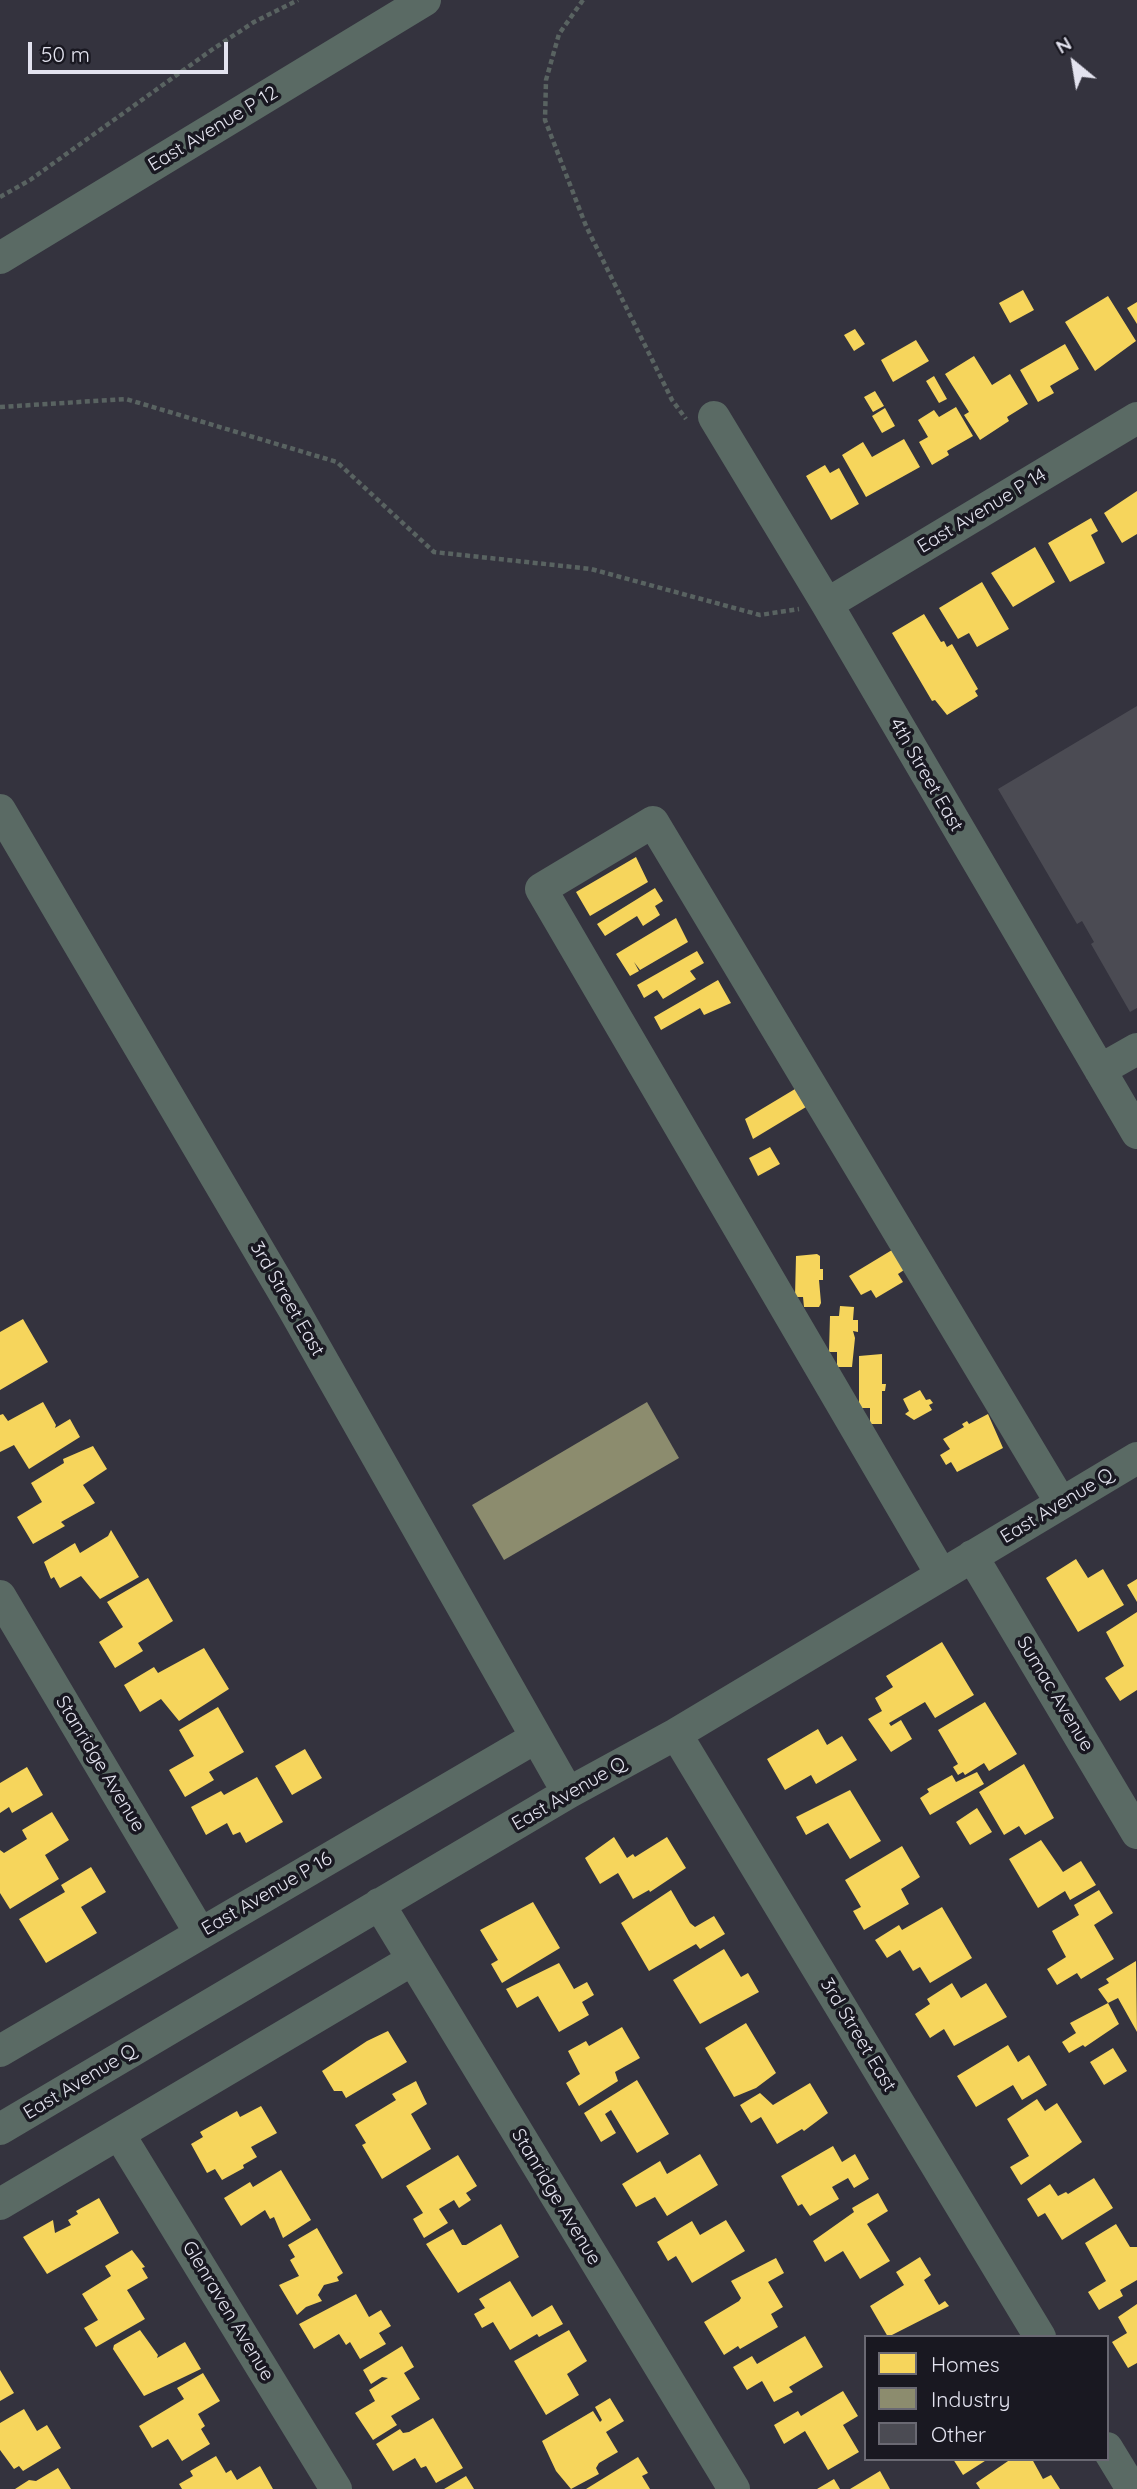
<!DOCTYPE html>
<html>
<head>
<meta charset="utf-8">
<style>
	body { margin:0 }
	#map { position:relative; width:1137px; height:2489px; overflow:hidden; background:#34333e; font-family:Quicksand,sans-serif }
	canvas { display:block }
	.legend { position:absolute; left:864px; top:2335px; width:245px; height:126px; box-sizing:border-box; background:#191821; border:2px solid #6a6973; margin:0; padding:9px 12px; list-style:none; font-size:21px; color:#e3e3ef }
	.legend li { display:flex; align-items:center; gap:14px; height:35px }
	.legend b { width:35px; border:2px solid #6a6973 }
	.north { position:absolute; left:1039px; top:28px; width:70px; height:70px; -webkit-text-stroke:5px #191821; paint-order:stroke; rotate:330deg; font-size:19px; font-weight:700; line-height:28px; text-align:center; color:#e3e3ef }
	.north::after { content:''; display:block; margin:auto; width:24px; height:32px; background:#e3e3ef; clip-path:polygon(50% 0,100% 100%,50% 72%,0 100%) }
	.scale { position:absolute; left:28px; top:42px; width:200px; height:32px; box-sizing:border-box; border:4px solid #e3e3ef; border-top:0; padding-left:9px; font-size:21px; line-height:24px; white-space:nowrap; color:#e3e3ef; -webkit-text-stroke:5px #191821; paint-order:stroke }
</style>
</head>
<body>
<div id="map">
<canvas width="1137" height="2489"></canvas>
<ul class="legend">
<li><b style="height:19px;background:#f6d55c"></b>Homes</li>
<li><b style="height:19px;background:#8c8c6e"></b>Industry</li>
<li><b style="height:19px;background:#4b4b53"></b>Other</li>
</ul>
<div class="north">N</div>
<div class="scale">50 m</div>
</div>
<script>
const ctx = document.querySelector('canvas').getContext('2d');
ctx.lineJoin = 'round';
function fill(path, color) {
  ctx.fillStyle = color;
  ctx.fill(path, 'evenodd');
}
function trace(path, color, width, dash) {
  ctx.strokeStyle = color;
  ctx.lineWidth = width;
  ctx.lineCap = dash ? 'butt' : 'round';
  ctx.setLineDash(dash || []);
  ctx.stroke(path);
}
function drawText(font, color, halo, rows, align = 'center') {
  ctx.font = font + ' Quicksand,sans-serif';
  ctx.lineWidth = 7;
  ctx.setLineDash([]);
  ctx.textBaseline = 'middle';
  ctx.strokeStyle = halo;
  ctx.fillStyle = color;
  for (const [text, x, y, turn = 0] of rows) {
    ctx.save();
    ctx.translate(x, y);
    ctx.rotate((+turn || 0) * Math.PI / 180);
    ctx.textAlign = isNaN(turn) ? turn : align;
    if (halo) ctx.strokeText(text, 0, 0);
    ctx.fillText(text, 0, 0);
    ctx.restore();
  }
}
const homes = new Path2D(`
	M1023 290 1034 310 1010 323 999 303Z
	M1108 296 1136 341 1095 371 1065 322Z
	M1137 302V324L1127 308Z
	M855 329 865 344 854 351 844 335Z
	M916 340 929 361 893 382 881 360Z
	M1065 344 1079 369 1050 386 1054 393 1038 402 1020 370Z
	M974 356 992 385 1010 374 1028 404 1007 417 1009 421 980 440 964 415 969 412 945 374Z
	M934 376 947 399 939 403 926 381Z
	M875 391 884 406 873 412 864 397Z
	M956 407 973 436 947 451 949 455 932 465 919 442 928 437 918 420 934 410 939 417Z
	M885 408 895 426 882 433 872 416Z
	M904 439 920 467 866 497 842 455 863 442 872 457Z
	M825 465 830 473 839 468 859 504 831 520 806 476Z
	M1137 491V534L1122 543 1104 513Z
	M1091 518 1098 531 1091 535 1105 563 1070 582 1048 543Z
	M1035 547 1055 582 1013 607 991 573Z
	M982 582 1009 629 977 647 969 633 958 639 939 608Z
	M924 614 941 642 944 641 947 647 952 644 978 689 975 691 978 696 947 715 935 700 932 701 892 633Z
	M636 857 648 882 590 916 576 892Z
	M655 888 663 901 655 906 660 915 643 926 637 916 605 936 597 924Z
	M676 918 688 942 640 970 634 962 639 971 630 976 616 954Z
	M697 951 704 963 690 971 696 979 663 999 657 990 644 998 637 985Z
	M718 980 731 1003 704 1015 700 1008 661 1030 654 1017Z
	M795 1089 806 1107 753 1139 745 1119Z
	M770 1147 780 1164 758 1176 749 1158Z
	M892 1250 904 1270 898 1274 903 1282 876 1298 871 1290 861 1295 849 1276Z
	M817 1254 820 1256V1269H823V1280H819L821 1303 819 1307H804L803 1297H795L796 1256Z
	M840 1306 854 1307 853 1320H858V1332L853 1331 855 1338 852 1367H837V1352H829L830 1316H839Z
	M23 1319 48 1362 0 1390V1332Z
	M882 1354V1384H886L885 1391H882V1424H870V1408H859V1356Z
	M920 1390 926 1400 930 1399 933 1403 929 1405 932 1410 914 1420 905 1414 909 1411 903 1399Z
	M43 1402 56 1425 55 1428 70 1419 80 1437 29 1469 14 1445 0 1452V1415L3 1414 8 1421Z
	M988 1414 1003 1448 957 1472 951 1462 946 1465 940 1455 950 1449 943 1439 964 1427 962 1424 967 1421 969 1424Z
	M93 1446 107 1469 83 1485 95 1503 61 1522 65 1526 33 1544 17 1517 42 1502 31 1483 64 1463 63 1459Z
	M111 1530 139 1577 100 1599 81 1576 60 1588 54 1577 51 1579 44 1562 75 1543 80 1553 108 1536Z
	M1076 1559 1088 1578 1103 1569 1124 1605 1078 1632 1046 1578Z
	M148 1578 173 1621 138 1643 143 1651 115 1668 99 1642 123 1627 107 1602Z
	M1137 1579V1602L1127 1585Z
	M1137 1612V1690L1120 1701 1105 1678 1124 1666 1106 1632Z
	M942 1642 974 1695 935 1718 925 1702 889 1723 891 1726 901 1720 912 1739 891 1752 868 1719 882 1711 875 1698 893 1687 886 1676Z
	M204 1648 229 1689 179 1721 161 1699 140 1712 124 1685 154 1667 158 1673Z
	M985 1702 1017 1754 989 1771 984 1763 965 1775 963 1772 958 1775 953 1767 958 1764 938 1730Z
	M218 1707 244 1752 209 1772 214 1780 185 1797 169 1770 194 1756 179 1730Z
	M818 1729 827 1745 842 1736 857 1760 816 1784 811 1775 785 1790 767 1759Z
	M305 1749 322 1778 292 1795 275 1766Z
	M1024 1764 1054 1818 1025 1835 1019 1826 1004 1835 979 1792Z
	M27 1767 43 1795 12 1813 9 1807 0 1813V1783Z
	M977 1772 984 1784 930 1815 920 1798 929 1792 927 1789 952 1775 956 1782Z
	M257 1777 283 1822 246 1843 240 1832 233 1835 227 1823 206 1835 191 1807 221 1791 224 1795Z
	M850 1790 881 1841 850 1859 828 1823 806 1835 796 1817Z
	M977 1808 992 1832 970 1845 956 1822Z
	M52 1812 69 1840 45 1855 59 1879 10 1909 0 1893V1850L4 1853 27 1839 22 1830Z
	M614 1837 627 1858 633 1854 635 1857 667 1837 686 1868 650 1892 649 1890 633 1899 618 1873 600 1884 585 1858Z
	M1041 1840 1063 1872 1081 1861 1096 1885 1070 1900 1065 1891 1038 1908 1009 1859Z
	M902 1846 920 1877 901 1889 909 1904 864 1930 853 1911 861 1907 845 1880Z
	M91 1867 106 1892 81 1907 97 1933 46 1963 19 1919 65 1892 61 1885Z
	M671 1890 690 1923 695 1927 714 1916 725 1934 700 1949 696 1944 649 1971 621 1923Z
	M1099 1890 1113 1913 1094 1925 1114 1959 1081 1979 1077 1973 1057 1985 1047 1969 1066 1957 1052 1931 1079 1915 1074 1905Z
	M533 1902 560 1948 502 1983 491 1964 498 1960 480 1930Z
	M942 1907 972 1958 930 1983 920 1967 913 1971 900 1950 887 1958 875 1940 899 1925 902 1930Z
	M724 1949 741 1977 748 1973 759 1992 700 2024 673 1980Z
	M1136 1961 1137 2032 1118 1998 1108 2003 1119 2024 1085 2047 1083 2045 1069 2053 1062 2042 1076 2033 1070 2023 1108 2003 1098 1989 1109 1983 1106 1979Z
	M559 1963 574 1989 587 1982 594 1995 582 2002 589 2015 559 2032 538 1996 517 2008 506 1989Z
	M952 1983 961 1998 986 1983 1007 2017 954 2046 944 2029 930 2038 915 2014 930 2004 927 1999Z
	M746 2023 776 2073 756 2088 734 2097 705 2048Z
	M622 2027 640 2058 615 2072 618 2081 579 2106 566 2083 580 2074 568 2051 586 2041 589 2046Z
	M388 2031 407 2062 346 2098 342 2091H334L322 2071 367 2041Z
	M1008 2045 1018 2062 1029 2055 1047 2085 1022 2100 1013 2085 976 2107 957 2076Z
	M1113 2048 1127 2071 1104 2085 1090 2062Z
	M637 2080 669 2134 637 2153 611 2110 605 2114 616 2133 601 2142 584 2113Z
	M416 2081 427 2104 411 2114 431 2149 382 2179 362 2145 366 2143 355 2125 396 2100 392 2094Z
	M810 2083 828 2113 804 2131 802 2129 777 2144 761 2117 751 2123 740 2105 760 2093 773 2105Z
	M1037 2099 1045 2111 1057 2103 1082 2142 1021 2185 1010 2167 1029 2156 1007 2119Z
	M261 2106 277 2133 251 2147 257 2157 243 2165 244 2168 222 2180 215 2169 207 2173 191 2144 203 2137 200 2132 237 2111 240 2117Z
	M833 2146 842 2162 855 2154 869 2179 854 2188 848 2178 832 2187 839 2199 810 2216 802 2204 798 2206 781 2176Z
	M700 2154 718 2185 667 2216 655 2197 636 2207 622 2184 660 2161 667 2174Z
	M458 2155 477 2186 466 2193 471 2200 459 2208 454 2200 439 2209 448 2223 424 2238 413 2219 423 2213 406 2186Z
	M281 2170 311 2220 283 2238 274 2217 270 2219 265 2210 241 2226 224 2198 250 2182 253 2187Z
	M1094 2178 1113 2208 1062 2240 1045 2213 1038 2217 1027 2199 1050 2184 1058 2196 1066 2192 1068 2194Z
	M878 2193 888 2211 867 2224 890 2261 860 2279 843 2251 825 2262 813 2241 854 2212 852 2208Z
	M99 2198 119 2233 47 2274 23 2237 53 2220 55 2233 71 2225 68 2220 78 2214 76 2211Z
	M726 2220 745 2251 692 2283 676 2256 668 2261 657 2242 692 2221 700 2235Z
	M501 2224 519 2257 458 2293 426 2244 453 2229 462 2245H466Z
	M1116 2224 1130 2247H1137V2280L1120 2290 1123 2296 1099 2310 1088 2292 1106 2281 1085 2243Z
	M317 2228 343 2273 337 2277 339 2281 324 2285 318 2295 322 2301 306 2307 297 2315 279 2285 299 2276 290 2260 295 2257 288 2245Z
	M132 2250 145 2267 142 2268 148 2278 127 2290 145 2319 96 2347 84 2328 98 2320 82 2294 111 2276 105 2266Z
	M920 2257 931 2275 924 2280 939 2305 945 2301 949 2306 888 2337 870 2306 904 2285 896 2272Z
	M776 2258 784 2273 768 2282 783 2307 771 2314 778 2327 740 2349 738 2346 724 2355 704 2322 739 2301 741 2298 731 2281Z
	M510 2281 532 2317 552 2305 563 2324 539 2337 537 2334 510 2350 493 2322 482 2328 474 2314 485 2308 479 2299Z
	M356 2294 369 2317 381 2310 391 2326 379 2333 386 2344 360 2359 350 2342 346 2345 339 2334 314 2349 299 2324Z
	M1137 2304V2363L1128 2368 1112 2342 1127 2333 1118 2317Z
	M140 2330 158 2355 157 2358 185 2342 201 2369 144 2396 113 2349 114 2345Z
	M569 2330 587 2361 567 2374 579 2395 546 2415 514 2361Z
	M805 2336 823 2367 789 2387 793 2392 774 2402 762 2381 747 2390 733 2367 752 2356 757 2364Z
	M402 2346 414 2367 404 2373 420 2399 391 2416 397 2425 373 2440 355 2413 375 2401 369 2390 388 2378 382 2377 371 2384 363 2370Z
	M0 2370 14 2393 0 2401Z
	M203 2373 220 2401 198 2414 205 2426 201 2429 210 2444 182 2461 168 2439 152 2448 139 2426 184 2399 177 2388Z
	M843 2391 858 2416 843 2425 859 2452 828 2470 805 2431 784 2444 774 2425 798 2411 801 2416Z
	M610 2398 624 2421 606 2432 618 2452 599 2463 596 2468 599 2474 571 2489 556 2471 542 2441 593 2411 600 2422 602 2420 595 2407Z
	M24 2409 37 2431 47 2425 61 2448 23 2471 19 2466 14 2469 0 2450V2423Z
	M433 2418 463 2468 436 2483 426 2466 421 2468 415 2458 393 2471 376 2444 400 2429 403 2433 409 2432Z
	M216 2456 226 2473 231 2470 237 2480 260 2466 273 2489H182L179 2484 193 2476 190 2471Z
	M638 2457 648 2473 642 2476 650 2489H586Z
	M953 2459H988L963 2475Z
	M1011 2459H1032L1043 2479 1051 2475 1060 2489H980L976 2483Z
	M58 2468 71 2489H15L29 2480 36 2481Z
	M880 2471 890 2489H850Z
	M466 2476 474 2489H444Z
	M834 2479 840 2489H817Z`);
const industry = new Path2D(`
	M647 1402 679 1458 504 1560 472 1505Z`);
const building = new Path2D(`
	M1137 706V1008L1130 1012 1091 944 1094 942 1082 921 1077 924 998 789Z`);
const path = new Path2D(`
	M583 0 559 34 546 80 545 120 586 226 672 400 686 419
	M0 197 30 180 213 49 254 22 298 0
	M0 407 126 399 337 462 434 552 591 569 760 615 799 609`);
const minor = new Path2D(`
	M0 258 425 0
	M714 417 827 604 1137 1133
	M827 604 1137 418
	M0 810 294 1310 568 1793
	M1100 1070 1137 1049
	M972 1556 1137 1833
	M941 1574 541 889 653 822 1061 1503
	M0 1596 200 1933
	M676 1734 1040 2337
	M379 1904 734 2489
	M0 2051 535 1738
	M0 2129 568 1793 676 1734 1137 1458
	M119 2134 336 2489
	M0 2204 412 1960
	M1107 2448 1132 2489`);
const streetNames = [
	["East Avenue P 12",213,129,-31],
	["East Avenue P 14",982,511,-31],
	["4th Street East",926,775,60],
	["3rd Street East",287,1299,60],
	["East Avenue Q",1057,1506,-31],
	["Sumac Avenue",1055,1694,59],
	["Stanridge Avenue",100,1764,59],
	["East Avenue Q",569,1794,-30],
	["East Avenue P 16",267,1894,-30],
	["3rd Street East",858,2035,59],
	["East Avenue Q",80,2082,-31],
	["Stanridge Avenue",556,2197,59],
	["Glenraven Avenue",228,2311,59]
];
fill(homes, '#f6d55c');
fill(industry, '#8c8c6e');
fill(building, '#4b4b53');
trace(path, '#596361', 4.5, [5, 3.5]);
trace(minor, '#5a6a64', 32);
drawText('19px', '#e3e3ef', '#191821', streetNames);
</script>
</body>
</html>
